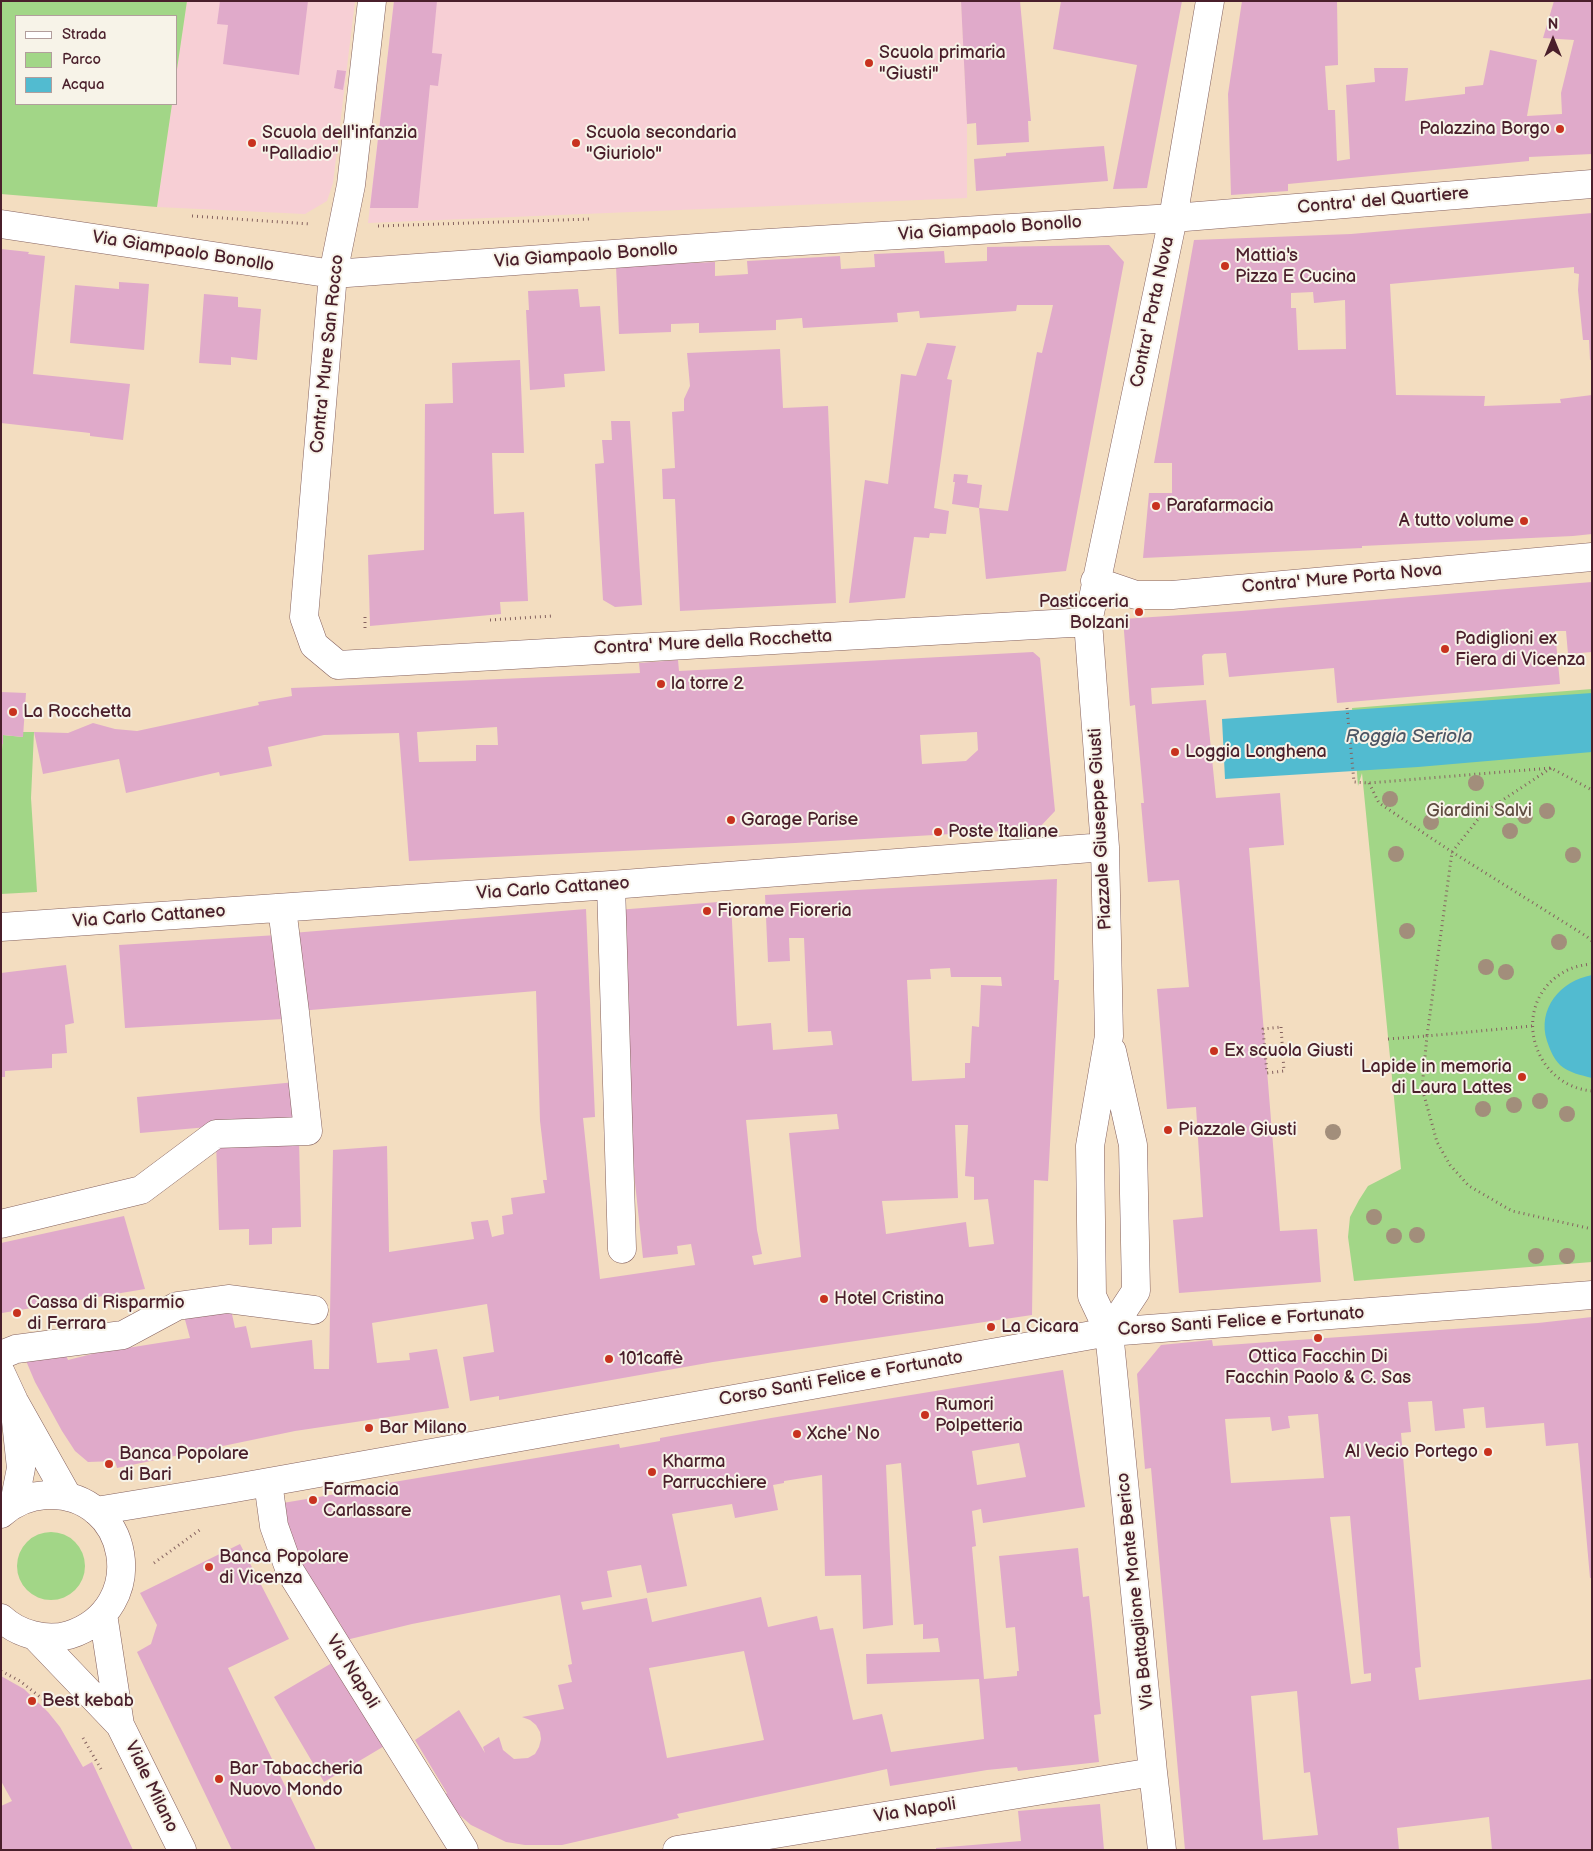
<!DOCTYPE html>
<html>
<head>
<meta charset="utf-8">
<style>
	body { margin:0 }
	#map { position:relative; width:1593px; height:1851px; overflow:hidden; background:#f3ddc0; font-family:"Balsamiq Sans",sans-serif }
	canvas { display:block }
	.frame { position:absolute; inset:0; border:2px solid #4a1f2b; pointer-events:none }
	.legend { position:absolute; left:15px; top:15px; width:162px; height:90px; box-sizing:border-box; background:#f7f3e8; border:1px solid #b29e9c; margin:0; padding:6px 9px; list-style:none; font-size:15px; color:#4a1f2b }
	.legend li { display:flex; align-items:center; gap:10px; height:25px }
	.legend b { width:25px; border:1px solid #b29e9c }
	.north { position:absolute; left:1528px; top:15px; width:50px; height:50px; -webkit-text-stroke:4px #f7f3e8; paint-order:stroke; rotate:0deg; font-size:14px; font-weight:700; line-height:20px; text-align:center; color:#4a1f2b }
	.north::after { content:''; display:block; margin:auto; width:18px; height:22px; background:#4a1f2b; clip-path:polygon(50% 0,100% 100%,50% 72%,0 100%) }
</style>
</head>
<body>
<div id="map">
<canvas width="1593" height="1851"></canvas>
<div class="frame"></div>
<ul class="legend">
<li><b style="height:6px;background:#fff"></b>Strada</li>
<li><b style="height:14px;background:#a2d687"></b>Parco</li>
<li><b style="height:14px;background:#52bbd0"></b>Acqua</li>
</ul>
<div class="north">N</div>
</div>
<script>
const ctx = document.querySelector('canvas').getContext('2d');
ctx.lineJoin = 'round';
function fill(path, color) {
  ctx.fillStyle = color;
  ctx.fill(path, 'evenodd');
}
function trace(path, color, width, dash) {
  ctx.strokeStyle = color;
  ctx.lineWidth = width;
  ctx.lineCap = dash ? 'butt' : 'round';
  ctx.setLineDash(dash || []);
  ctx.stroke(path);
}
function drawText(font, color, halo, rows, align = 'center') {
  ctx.font = font + ' "Balsamiq Sans",sans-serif';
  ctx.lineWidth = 4;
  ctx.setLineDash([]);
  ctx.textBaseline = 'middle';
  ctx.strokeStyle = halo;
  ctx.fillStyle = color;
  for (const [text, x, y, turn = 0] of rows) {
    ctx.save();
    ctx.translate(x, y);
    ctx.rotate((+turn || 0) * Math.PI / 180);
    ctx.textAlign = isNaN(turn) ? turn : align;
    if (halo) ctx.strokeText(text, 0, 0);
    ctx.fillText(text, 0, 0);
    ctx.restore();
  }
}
const built = new Path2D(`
	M187 1H355L333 183 327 201 305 214 157 207 172 104H176V76Z
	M394 1H961L967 124V198L368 223Z`);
const green = new Path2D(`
	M1 1H187L176 76V16H16V104H172L157 207 1 194Z
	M1592 689V1262L1354 1281 1348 1237 1350 1217 1359 1200 1368 1186 1401 1169 1362 773 1358 786 1352 708Z
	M23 732H34L31 798 37 892 1 894V764L3 735 23 737Z
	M17 1566a34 34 0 1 1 68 0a34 34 0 1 1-68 0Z`);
const water = new Path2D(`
	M1592 693V752L1418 767 1225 779 1222 719Z
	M1592 975V1078C1581 1075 1569 1073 1560 1065 1554 1059 1550 1050 1547 1041 1537 1009 1560 981 1592 975Z`);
const building = new Path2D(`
	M220 1H308L299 75 223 64 228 25 217 24Z
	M394 1H437L432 53 442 54 438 86 430 85 418 208H370Z
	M961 1H1020L1031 121H1028L1029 142 977 145 976 123 967 124Z
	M1061 1H1182L1147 188 1113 189 1137 65 1053 49Z
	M1242 1H1337L1338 65 1325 66 1328 110H1335L1337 161 1350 159 1346 85 1375 82 1374 68H1408L1405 101 1465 94V87L1483 85 1490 50 1537 60 1527 116 1562 114 1561 93 1574 40 1543 38 1554 1H1592V154L1529 157V161L1288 184V191L1231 195 1228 94Z
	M337 70 346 71 343 90 334 88Z
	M1104 146 1108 181 976 191 974 159 1006 156V153Z
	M1592 213V360H1590L1589 340H1583L1578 290 1579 274 1574 273V267L1390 284 1396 395 1485 396 1484 406 1561 403 1560 399 1592 395V534L1573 536 1362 546V548L1143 558 1149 493H1172V463H1154L1194 240 1351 234ZM1313 292 1314 303 1345 300 1346 349 1298 350 1296 308H1291V293Z
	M1109 245 1124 262 1066 571 986 579 979 508 1008 511 1037 352 1042 353 1053 305H1017L1016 311 920 318 919 311 897 313 898 322 803 328 802 318 776 320V330L699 333V323L671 324V332L619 334 616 266 715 262V276L748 274 747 261 840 256 841 269 875 267 874 254 944 251 945 263 987 261V247Z
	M1 249 29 252 28 254 45 256 33 374 130 384 123 440 90 436V433L1 423Z
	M119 282 149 284 144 350 70 343 75 285 119 289Z
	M578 289 580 307 600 306 605 371 564 374 565 387 530 390 526 310H529L528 291Z
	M204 294 238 297V307L261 309 257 360 231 357V365L199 363Z
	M927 343 956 346 947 379 952 380 934 508 949 511 946 534 930 533 929 538 914 537 905 598 849 603 865 480 888 484 901 374 916 376Z
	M780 349 783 408 828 406 836 603 680 611 675 499H663L662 469 675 468 672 412 684 411V399L690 386 687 353Z
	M520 360 524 453H492L494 514 524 512 528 601 500 602 501 614 370 626 368 555 424 550 425 404 453 403 452 363Z
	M611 421H630L642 605 615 607 603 600 595 464 604 463 602 440H612Z
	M954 474 968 475 967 483 982 485 979 508 952 504 955 482H953Z
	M1592 582V652L1568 654 1566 631H1555L1560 684 1337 703 1334 668 1229 677 1226 653 1204 654 1202 656 1204 685 1151 688 1152 704 1206 700 1216 798 1280 793 1284 845 1249 848 1280 1231 1317 1229 1321 1282 1179 1293 1173 1220 1203 1217 1196 1107 1167 1109 1157 989 1189 987 1179 880 1148 882 1141 803H1144L1135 705 1130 706 1123 619 1241 611Z
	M1033 652 1040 658 1055 811 1038 829 795 843 409 861 399 733 324 735 268 747 272 766 220 776 219 772 126 793 119 759 43 774 34 732 68 733 93 723 115 729 137 731 259 705 258 702 292 696 291 688 640 673 639 663 678 660 679 671ZM497 727 498 745H476V761L419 762 417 732ZM977 732 978 750 966 761 922 764 920 735Z
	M1 692 26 693 23 737 3 735V744H1Z
	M1057 879 1054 980H1059L1048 1181 1034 1180 1032 1315 713 1362 499 1400V1396L470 1401 463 1357 494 1352 487 1304 372 1323 377 1363 410 1360 409 1353 437 1349 449 1408 295 1431 117 1468 115 1461 88 1462 75 1451 62 1431 35 1382 24 1356 62 1345 68 1360 96 1353 190 1338 184 1316 230 1305 235 1328 246 1326 251 1348 312 1340 314 1369H329L333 1150 387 1146 389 1252 474 1239 471 1222 488 1220 492 1237 504 1234 502 1216 513 1214 511 1198 545 1193 543 1180H547L540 1121 536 991 299 1011 292 933 586 909 595 1117 583 1118 600 1279 695 1265 691 1244 677 1246 678 1254 643 1258 625 1088 617 910 731 901 737 1026 771 1023 773 1050 833 1045 831 1031 808 1032 804 938H789L790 961 768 962 765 895ZM950 968 951 977H1001L1002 986 981 985 979 1027 972 1026 970 1063H965V1078L912 1081 907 980 931 979 930 969ZM837 1114 839 1129 789 1133 801 1257 754 1265 752 1256 762 1254 757 1230 746 1120ZM955 1125H968L965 1176 974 1177V1200L988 1199 994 1244 969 1247 966 1222 886 1234 882 1201 958 1198Z
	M277 935 283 1019 125 1028 119 945Z
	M66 965 74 1023 65 1025 67 1053 52 1054V1068L5 1071V1077H1V973Z
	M296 1082 299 1119 140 1133 137 1097Z
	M299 1139 301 1227 272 1228V1244L249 1245V1229L219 1230 216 1141Z
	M124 1216 145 1289 2 1313 1 1243Z
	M1592 1317V1578H1590L1578 1443 1546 1446 1544 1423 1486 1428 1484 1407 1463 1409 1465 1428 1435 1431 1432 1401 1408 1402 1411 1432 1401 1433 1421 1667 1415 1668 1419 1700 1592 1679V1850H1492L1489 1817 1397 1828 1399 1850H1185L1151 1468 1145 1469 1137 1374 1161 1345 1212 1340 1213 1346 1538 1323ZM1318 1414 1324 1478 1231 1483 1225 1419 1270 1417 1272 1431 1290 1428 1288 1416ZM1350 1516 1364 1674 1371 1673V1681L1351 1684 1330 1517ZM1297 1691 1304 1773 1310 1772 1318 1835 1263 1840 1251 1696Z
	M1063 1370 1085 1507 983 1523 981 1509 972 1511 976 1546 972 1547 984 1679 1017 1676V1671H1019L1015 1627 1006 1628 999 1556 1078 1548 1083 1597 1089 1596 1101 1714 1094 1715 1099 1762 1018 1771 1017 1767 987 1770 890 1786 887 1769 677 1814 679 1818 562 1845H525L506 1842 471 1825 456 1812 442 1797 447 1793 415 1740 459 1710 485 1753 483 1747 499 1737 503 1750 514 1759 528 1758 535 1754 539 1747 541 1739 540 1732 536 1725 530 1720 522 1717 564 1709 558 1685 572 1682 568 1665 572 1664 560 1595 412 1624 346 1640 340 1623 333 1624 299 1577 283 1503 383 1486 382 1484 619 1444 620 1448 660 1441V1438L771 1418ZM1019 1443 1026 1477 977 1485 972 1451ZM901 1463 914 1625 923 1624V1639L938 1638 940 1652 866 1654 867 1684 979 1679 984 1739 891 1752 882 1714 853 1720 833 1628 820 1630 817 1616 768 1627 761 1597 652 1622 647 1598 583 1610 581 1602 612 1597 607 1571 641 1565 647 1593 687 1586 672 1514 732 1504 735 1518 778 1510 773 1485 784 1483V1481L822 1475 825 1576 861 1575 863 1629 893 1625 886 1465ZM744 1651 764 1740 667 1758 649 1668Z
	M240 1544 289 1639 228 1668 316 1850H232L137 1652 151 1644 157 1625 140 1593Z
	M337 1660 386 1745 324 1782 274 1697Z
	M1 1676 24 1689 48 1712 60 1727 83 1767 92 1762 133 1850H1V1806L12 1801 1 1781Z
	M1100 1804 1104 1850H936V1848L1021 1841 1018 1811Z`);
const path = new Path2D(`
	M192 216 310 224
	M378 226 591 219
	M365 617V631
	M490 620 552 616
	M1347 708 1354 782 1369 783 1551 768 1592 790
	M1369 783 1379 803 1452 852 1586 936 1592 941
	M1592 964C1580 965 1569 968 1559 975 1510 1009 1534 1086 1592 1091
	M1532 1026 1427 1036 1422 1088 1437 1142 1450 1165 1469 1186 1512 1211 1592 1229
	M1281 1027 1284 1071 1267 1073 1263 1029Z
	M1388 1039 1427 1036 1452 852 1483 813 1551 768
	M154 1563 201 1529
	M1 1671 20 1681 54 1708
	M83 1738 101 1769`);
const minor = new Path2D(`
	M372 1 351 185 333 274 304 617 314 645 338 665 1088 622
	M1 224 333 274 753 244 1173 218 1592 184
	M1095 581 1136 595H1172L1592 557
	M611 885 622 1249
	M1 927 611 885 1105 847
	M1 1224 141 1190 216 1134 308 1131 295 1012 282 908
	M1109 1332 1136 1291 1133 1145 1112 1051
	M1 1355 16 1349 123 1335 177 1306 228 1299 314 1310
	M268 1482 274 1526 290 1571 464 1850
	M96 1511 224 1490 1109 1332 1592 1295
	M677 1850 1153 1772
	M1162 1850 1153 1772 1109 1332 1092 1296 1090 1146 1109 1036 1105 847 1088 622 1173 218 1210 1`);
const major = new Path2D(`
	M1 1373 14 1401 68 1497
	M14 1504 21 1468 15 1412
	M1 1514C13 1503 29 1496 46 1495 131 1491 151 1609 69 1635 46 1642 18 1634 1 1618
	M103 1614 120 1725
	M35 1636 120 1725 182 1850`);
const trees = [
	[1476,783],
	[1390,799],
	[1547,811],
	[1525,816],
	[1431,822],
	[1510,831],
	[1396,854],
	[1573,855],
	[1407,931],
	[1559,942],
	[1486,967],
	[1506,972],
	[1540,1101],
	[1514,1105],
	[1483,1109],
	[1567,1114],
	[1333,1132],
	[1374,1217],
	[1417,1235],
	[1394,1236],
	[1536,1256],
	[1567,1256]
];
const markers = [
	[869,63,5,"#c8321e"],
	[1560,129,5,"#c8321e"],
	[252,143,5,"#c8321e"],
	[576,143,5,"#c8321e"],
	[1225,266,5,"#c8321e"],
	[1156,506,5,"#c8321e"],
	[1524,521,5,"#c8321e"],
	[1139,612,5,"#c8321e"],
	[1445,649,5,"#c8321e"],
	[661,684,5,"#c8321e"],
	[13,712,5,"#c8321e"],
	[1175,752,5,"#c8321e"],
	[731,820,5,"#c8321e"],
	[938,832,5,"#c8321e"],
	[707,911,5,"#c8321e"],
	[1214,1051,5,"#c8321e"],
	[1522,1077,5,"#c8321e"],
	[1168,1130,5,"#c8321e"],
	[824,1299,5,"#c8321e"],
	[17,1313,5,"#c8321e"],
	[991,1327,5,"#c8321e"],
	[1318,1338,5,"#c8321e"],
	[609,1359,5,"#c8321e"],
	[925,1415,5,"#c8321e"],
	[369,1428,5,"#c8321e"],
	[797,1434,5,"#c8321e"],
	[1488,1452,5,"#c8321e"],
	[109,1464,5,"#c8321e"],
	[652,1472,5,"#c8321e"],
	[313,1500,5,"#c8321e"],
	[209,1567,5,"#c8321e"],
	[32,1701,5,"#c8321e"],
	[219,1779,5,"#c8321e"]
];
const poiNames = [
	["Scuola primaria",879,53],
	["\"Giusti\"",879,74],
	["Palazzina Borgo",1550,129,"right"],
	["Scuola dell'infanzia",262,133],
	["\"Palladio\"",262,154],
	["Scuola secondaria",586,133],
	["\"Giuriolo\"",586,154],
	["Mattia's",1235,256],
	["Pizza E Cucina",1235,277],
	["Parafarmacia",1166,506],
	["A tutto volume",1514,521,"right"],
	["Pasticceria",1129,602,"right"],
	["Bolzani",1129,623,"right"],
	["Padiglioni ex",1455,639],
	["Fiera di Vicenza",1455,660],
	["la torre 2",671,684],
	["La Rocchetta",23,712],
	["Loggia Longhena",1185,752],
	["Garage Parise",741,820],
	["Poste Italiane",948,832],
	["Fiorame Fioreria",717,911],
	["Ex scuola Giusti",1224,1051],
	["Lapide in memoria",1512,1067,"right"],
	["di Laura Lattes",1512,1088,"right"],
	["Piazzale Giusti",1178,1130],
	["Hotel Cristina",834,1299],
	["Cassa di Risparmio",27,1303],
	["di Ferrara",27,1324],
	["La Cicara",1001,1327],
	["Ottica Facchin Di",1318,1357,"center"],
	["Facchin Paolo & C. Sas",1318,1378,"center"],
	["101caffè",619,1359],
	["Rumori",935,1405],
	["Polpetteria",935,1426],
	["Bar Milano",379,1428],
	["Xche' No",807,1434],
	["Al Vecio Portego",1478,1452,"right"],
	["Banca Popolare",119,1454],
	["di Bari",119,1475],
	["Kharma",662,1462],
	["Parrucchiere",662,1483],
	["Farmacia",323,1490],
	["Carlassare",323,1511],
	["Banca Popolare",219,1557],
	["di Vicenza",219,1578],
	["Best kebab",42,1701],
	["Bar Tabaccheria",229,1769],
	["Nuovo Mondo",229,1790]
];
const streetNames = [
	["Contra' del Quartiere",1383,201,-5],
	["Via Giampaolo Bonollo",990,229,-4],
	["Via Giampaolo Bonollo",183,252,9],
	["Via Giampaolo Bonollo",586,256,-4],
	["Contra' Porta Nova",1153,312,-78],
	["Contra' Mure San Rocco",328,354,-84],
	["Contra' Mure Porta Nova",1342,579,-5],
	["Contra' Mure della Rocchetta",713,643,-3],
	["Piazzale Giuseppe Giusti",1101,829,-93],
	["Via Carlo Cattaneo",553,889,-4],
	["Via Carlo Cattaneo",149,917,-4],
	["Corso Santi Felice e Fortunato",1241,1322,-4],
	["Corso Santi Felice e Fortunato",841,1379,-10],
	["Via Battaglione Monte Berico",1136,1591,-96],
	["Via Napoli",352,1672,58],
	["Viale Milano",151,1787,64],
	["Via Napoli",915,1811,-9]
];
const parkNames = [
	["Giardini Salvi",1479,811]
];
const waterNames = [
	["Roggia Seriola",1409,737]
];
fill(built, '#f7cfd5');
fill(green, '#a2d687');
fill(water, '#52bbd0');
fill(building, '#e0aaca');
trace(minor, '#85625f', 29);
trace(major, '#85625f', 29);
trace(path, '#85625f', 3, [1, 4]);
trace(minor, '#fff', 28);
trace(major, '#fff', 28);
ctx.fillStyle = '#a28e7b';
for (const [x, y] of trees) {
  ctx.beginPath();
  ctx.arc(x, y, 8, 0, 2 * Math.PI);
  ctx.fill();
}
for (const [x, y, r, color] of markers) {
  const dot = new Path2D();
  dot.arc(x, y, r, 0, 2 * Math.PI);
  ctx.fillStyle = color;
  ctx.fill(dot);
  trace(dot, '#f7f3e8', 2);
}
drawText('18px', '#4a1f2b', '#f7f3e8', poiNames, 'left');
drawText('18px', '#4a1f2b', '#f7f3e8', streetNames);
drawText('18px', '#604d42', '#f7f3e8', parkNames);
drawText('italic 19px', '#4d5665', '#f7f3e8', waterNames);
</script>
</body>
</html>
